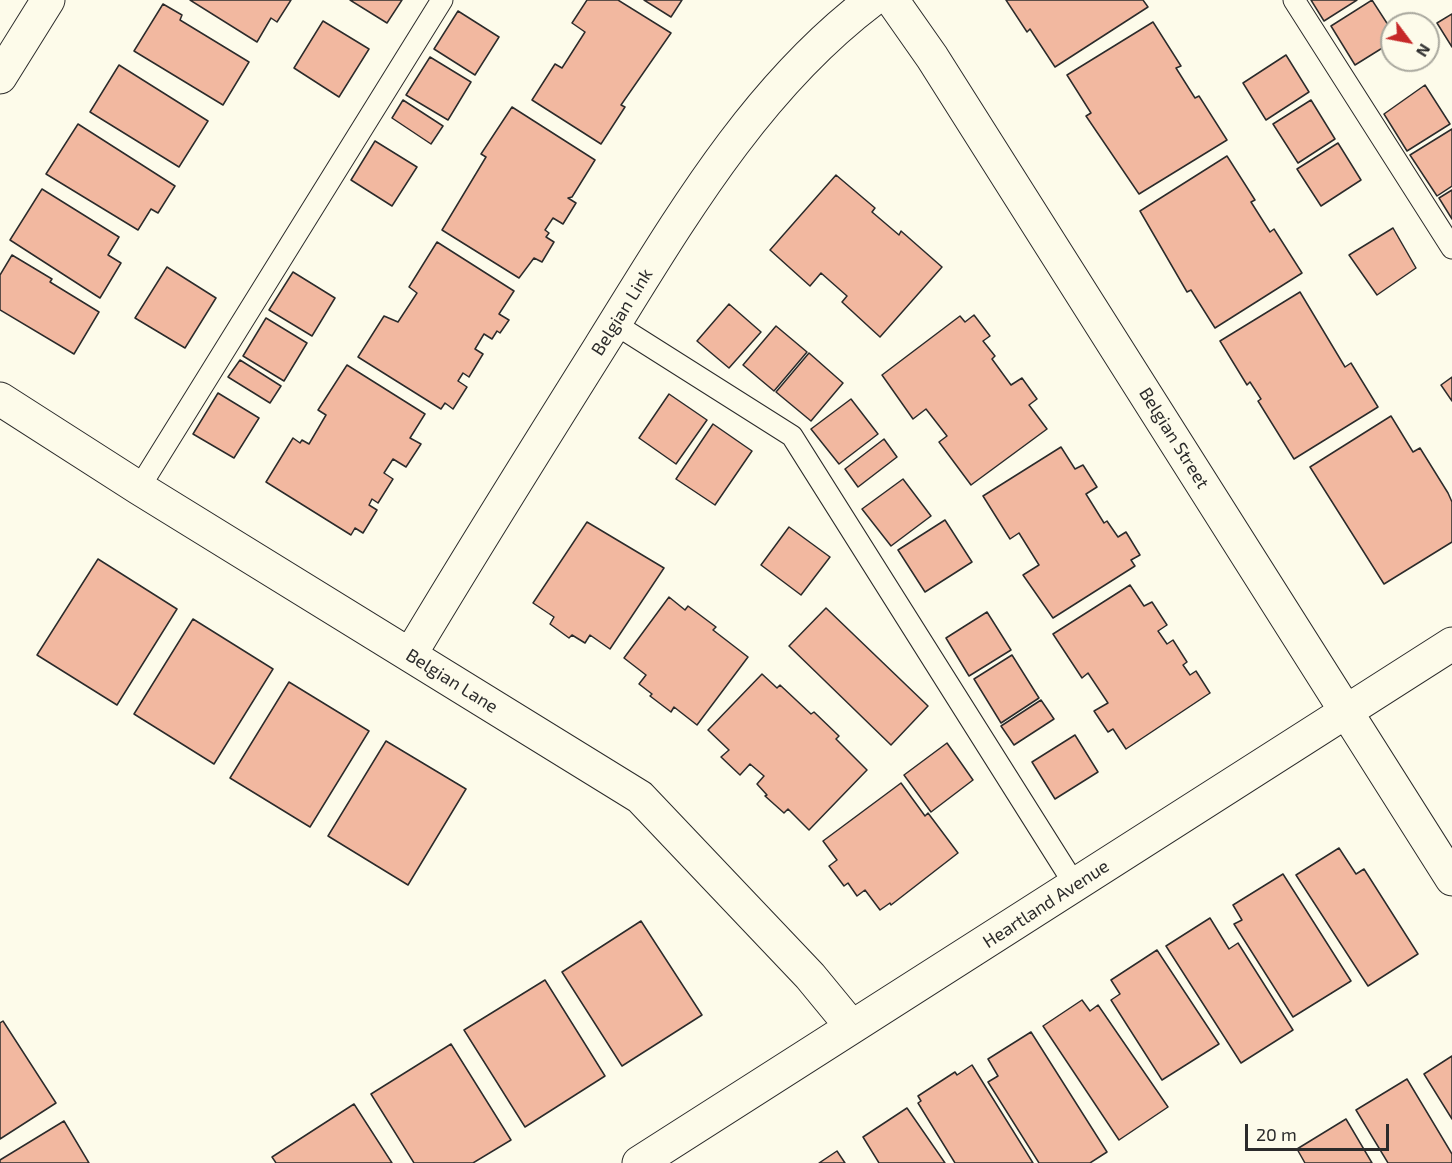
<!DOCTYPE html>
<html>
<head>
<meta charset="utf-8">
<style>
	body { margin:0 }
	#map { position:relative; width:1452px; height:1163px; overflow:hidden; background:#fdfbea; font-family:"Exo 2",sans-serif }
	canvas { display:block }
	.north { position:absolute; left:1380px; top:12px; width:60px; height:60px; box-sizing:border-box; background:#fdfbea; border:2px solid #a9a89e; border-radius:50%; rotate:122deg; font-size:16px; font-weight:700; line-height:24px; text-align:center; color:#2b2b2b }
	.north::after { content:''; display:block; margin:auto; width:21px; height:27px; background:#c62828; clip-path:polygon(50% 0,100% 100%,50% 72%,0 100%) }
	.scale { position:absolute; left:1245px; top:1124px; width:144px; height:27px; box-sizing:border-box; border:3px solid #2b2b2b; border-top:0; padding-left:8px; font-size:18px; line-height:21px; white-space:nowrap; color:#2b2b2b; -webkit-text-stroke:4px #fdfbea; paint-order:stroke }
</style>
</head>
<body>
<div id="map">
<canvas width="1452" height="1163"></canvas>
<div class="north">N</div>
<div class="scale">20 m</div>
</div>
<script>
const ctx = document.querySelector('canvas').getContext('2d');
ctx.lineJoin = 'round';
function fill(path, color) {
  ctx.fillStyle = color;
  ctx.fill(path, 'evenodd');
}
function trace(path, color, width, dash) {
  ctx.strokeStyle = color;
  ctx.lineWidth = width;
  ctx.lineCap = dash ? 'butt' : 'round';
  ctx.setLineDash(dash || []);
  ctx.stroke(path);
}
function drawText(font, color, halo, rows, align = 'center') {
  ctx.font = font + ' "Exo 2",sans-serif';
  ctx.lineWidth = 4.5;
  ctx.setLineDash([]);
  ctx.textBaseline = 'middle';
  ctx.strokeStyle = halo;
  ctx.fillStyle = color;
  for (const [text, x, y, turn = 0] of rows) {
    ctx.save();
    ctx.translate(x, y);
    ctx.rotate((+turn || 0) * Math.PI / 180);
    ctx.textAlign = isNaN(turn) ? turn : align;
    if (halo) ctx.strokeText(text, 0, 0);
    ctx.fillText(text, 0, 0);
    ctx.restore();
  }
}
const building = new Path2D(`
	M190 0H291L277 22 271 18 257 42Z
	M350 0H402L387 23Z
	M587 0H618L671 33 621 105 625 107 601 144 532 100 555 64 562 68 585 32 572 23Z
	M644 0H682L671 17Z
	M1006 0H1143L1148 7 1055 67 1030 29 1027 32Z
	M1311 0H1357L1324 21Z
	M1372 0 1392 31V42L1355 65 1331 26Z
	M163 4 182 15 180 20 249 62 223 105 134 51Z
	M458 11 499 37 475 75 434 49Z
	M1452 14V47L1437 23Z
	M323 21 369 49 339 97 294 68Z
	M1153 22 1181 66 1176 68 1195 98 1199 96 1227 140 1139 194 1086 116 1091 113 1067 75Z
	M1286 55 1309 92 1266 120 1243 83Z
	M430 57 471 82 448 120 406 95Z
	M119 65 208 121 179 167 90 112Z
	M1425 85 1450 124 1407 151 1384 114Z
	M403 100 443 126 431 144 392 118Z
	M1311 100 1335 139 1298 163 1273 124Z
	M512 107 595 160 572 197 568 198 576 203 563 224 553 218 545 230 549 233 546 237 554 242 542 262 534 258 519 278 442 230 486 157 481 154Z
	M78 124 175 186 158 213 151 209 138 230 46 174Z
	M1452 129V186L1437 196 1410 155Z
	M375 141 417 167 392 206 351 180Z
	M1338 143 1361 180 1321 206 1297 169Z
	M1227 156 1255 200 1251 202 1270 232 1274 229 1302 273 1215 328 1191 290 1187 292 1140 211Z
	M836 175 875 208 872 212 899 235 901 231 942 267 880 337 842 302 847 296 821 273 810 286 770 250Z
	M42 189 119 237 108 255 121 263 100 298 10 240Z
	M1452 190V219L1439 198Z
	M1393 228 1416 268 1377 295 1349 255Z
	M437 242 514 291 499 314 509 320 500 333 497 331 492 339 484 334 475 349 483 354 469 377 463 373 458 381 467 387 453 409 445 403 441 409 358 357 384 316 398 322 417 293 409 287Z
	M12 255 52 279 50 282 99 312 74 354 0 310V275Z
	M167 267 216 298 185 348 135 318Z
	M293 272 335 298 312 336 269 310Z
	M1300 292 1345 367 1351 363 1378 407 1294 459 1258 401 1261 399 1250 382 1247 385 1220 341Z
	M729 304 761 332 729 368 697 341Z
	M974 315 990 336 983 341 995 356 992 359 1011 385 1022 378 1037 399 1029 405 1047 429 971 485 939 442 947 436 926 409 913 419 882 375 960 316 965 322Z
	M266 318 307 343 284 381 243 356Z
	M776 326 807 352 774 391 743 365Z
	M809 353 843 383 811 421 776 392Z
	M240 360 281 386 270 403 228 377Z
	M347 365 425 414 410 438 421 444 406 467 393 459 384 473 393 479 378 503 372 499 369 505 377 510 363 533 355 528 351 535 266 482 293 438 300 443 302 440 309 444 326 415 318 410Z
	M1452 377V401L1441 385Z
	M218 393 259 418 234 458 193 434Z
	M669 394 707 420 676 464 639 438Z
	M851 399 878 434 839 464 811 429Z
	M1391 416 1413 452 1420 448 1448 493 1452 502V542L1384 584 1310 467Z
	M713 424 752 451 715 505 676 479Z
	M884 439 897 457 858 487 845 469Z
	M1061 447 1075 469 1083 465 1097 487 1086 494 1104 523 1107 521 1118 537 1126 532 1140 555 1131 560 1135 566 1053 618 1023 575 1039 565 1019 533 1010 539 983 496Z
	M903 479 931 516 891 546 862 509Z
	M945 520 972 562 925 592 898 550Z
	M587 522 664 568 610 649 590 635 585 643 572 635 569 638 550 624 554 617 533 603Z
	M789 527 830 557 801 595 761 565Z
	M98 559 177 609 117 705 37 655Z
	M1130 585 1144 606 1152 602 1167 625 1158 631 1167 644 1173 640 1187 662 1183 665 1190 675 1196 671 1210 693 1126 749 1113 729 1108 732 1094 711 1108 703 1088 673 1082 678 1053 634Z
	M669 597 685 610 688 606 716 627 713 630 748 657 697 725 674 707 671 712 650 696 652 694 639 684 646 675 624 658Z
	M826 608 928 706 891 745 789 646Z
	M987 612 1011 650 969 676 946 638Z
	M193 619 273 669 214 764 134 714Z
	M1012 655 1039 698 1001 723 974 679Z
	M762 674 777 688 780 685 811 714 814 712 839 736 836 739 867 770 809 830 788 809 784 813 765 796 767 795 757 784 764 776 750 764 740 775 721 757 729 750 708 730Z
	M289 682 369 731 310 827 230 778Z
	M1041 700 1054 719 1014 745 1001 726Z
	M1075 735 1098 772 1055 799 1032 762Z
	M386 741 466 789 408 885 328 836Z
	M947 743 973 780 931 812 904 775Z
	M901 783 925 816 928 813 958 853 891 905 890 903 880 910 865 890 857 896 848 883 844 886 829 866 837 860 823 841Z
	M1339 848 1356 874 1364 869 1418 954 1368 986 1296 875Z
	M1283 874 1351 981 1293 1017 1234 924 1242 920 1233 905Z
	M1210 918 1229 949 1238 943 1293 1030 1241 1063 1166 946Z
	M641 921 702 1015 622 1066 562 972Z
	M1157 950 1219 1044 1162 1080 1111 1000 1120 994 1111 980Z
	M545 980 605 1076 525 1127 464 1030Z
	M1082 1000 1090 1011 1098 1005 1168 1107 1119 1140 1043 1026Z
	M3 1021 56 1103 0 1139V1023Z
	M1031 1032 1107 1152 1090 1163H1039L988 1082 998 1076 988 1059Z
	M451 1044 511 1140 473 1163H414L371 1094Z
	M1452 1056V1119L1424 1074Z
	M972 1065 1033 1163H955L918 1103 921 1101 918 1096 955 1072 957 1075Z
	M1407 1079 1452 1154V1163H1388L1356 1110Z
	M354 1104 392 1163H276L272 1157Z
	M907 1108 945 1163H879L863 1137Z
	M1346 1119 1372 1163H1305L1297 1149Z
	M64 1121 89 1163H0V1160Z
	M837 1151 845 1163H819Z`);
const service = new Path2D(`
	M1294 0 1452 248
	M615 324 792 436 1075 885
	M139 488 442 0`);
const minor = new Path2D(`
	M892 0 932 57 1452 879
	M0 77 48 0
	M0 399 139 488 640 797 810 976 852 1027
	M410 655C472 551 536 449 600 347 678 222 753 90 872 0
	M639 1163 1452 644`);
const streetNames = [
	["Belgian Link",622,312,-58],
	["Belgian Street",1174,438,58],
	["Belgian Lane",452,681,32],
	["Heartland Avenue",1046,904,-33]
];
fill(building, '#f2b8a0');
trace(building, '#2b2b2b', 1.5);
trace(service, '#2b2b2b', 23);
trace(minor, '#2b2b2b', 35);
trace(service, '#fdfbea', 21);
trace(minor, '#fdfbea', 33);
drawText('18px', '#2b2b2b', '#fdfbea', streetNames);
</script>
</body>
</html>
